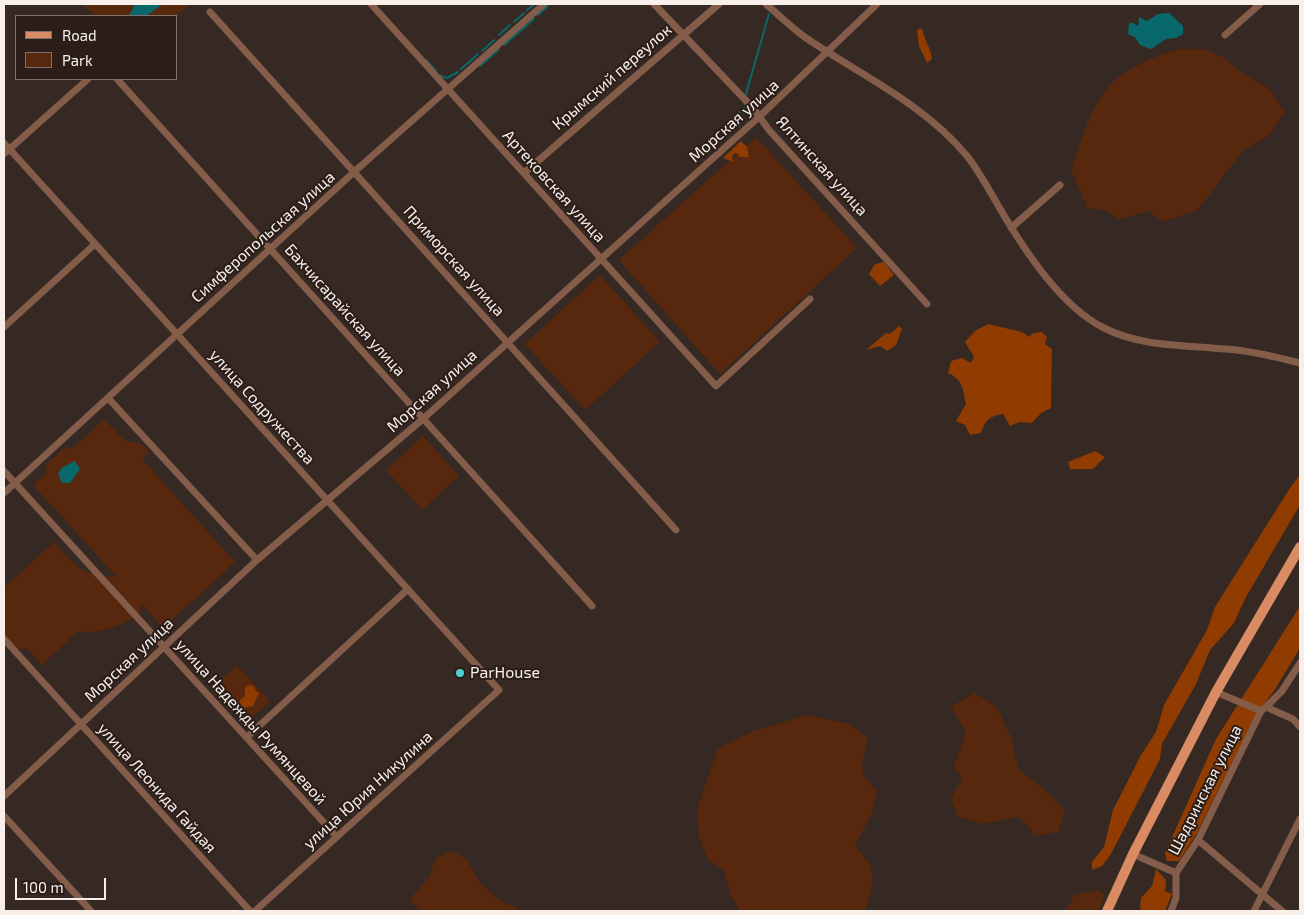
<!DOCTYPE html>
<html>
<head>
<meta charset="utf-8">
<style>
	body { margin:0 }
	#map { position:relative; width:1304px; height:915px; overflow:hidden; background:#362822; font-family:"Exo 2",sans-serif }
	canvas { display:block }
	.frame { position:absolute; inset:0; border:5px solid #f8efeb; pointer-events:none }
	.legend { position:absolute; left:15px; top:15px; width:162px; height:65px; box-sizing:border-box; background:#2b1e18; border:1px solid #7d726c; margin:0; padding:6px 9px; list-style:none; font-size:15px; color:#f8efeb }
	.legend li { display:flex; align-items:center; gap:10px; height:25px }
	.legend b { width:25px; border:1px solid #7d726c }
	.scale { position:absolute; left:15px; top:878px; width:91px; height:22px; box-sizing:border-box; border:2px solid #f8efeb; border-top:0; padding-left:6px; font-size:15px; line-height:18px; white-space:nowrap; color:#f8efeb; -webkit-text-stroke:4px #2b1e18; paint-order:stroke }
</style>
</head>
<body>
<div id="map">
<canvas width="1304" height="915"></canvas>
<div class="frame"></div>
<ul class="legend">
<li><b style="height:6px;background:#d98b63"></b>Road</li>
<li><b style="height:14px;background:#57280d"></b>Park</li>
</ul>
<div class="scale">100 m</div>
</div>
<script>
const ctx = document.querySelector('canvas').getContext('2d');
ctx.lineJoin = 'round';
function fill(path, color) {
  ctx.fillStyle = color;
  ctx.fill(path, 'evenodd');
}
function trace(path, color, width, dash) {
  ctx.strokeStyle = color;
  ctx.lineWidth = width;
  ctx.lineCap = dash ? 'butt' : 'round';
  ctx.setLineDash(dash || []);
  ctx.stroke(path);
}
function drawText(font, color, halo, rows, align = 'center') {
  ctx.font = font + ' "Exo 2",sans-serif';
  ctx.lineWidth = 4;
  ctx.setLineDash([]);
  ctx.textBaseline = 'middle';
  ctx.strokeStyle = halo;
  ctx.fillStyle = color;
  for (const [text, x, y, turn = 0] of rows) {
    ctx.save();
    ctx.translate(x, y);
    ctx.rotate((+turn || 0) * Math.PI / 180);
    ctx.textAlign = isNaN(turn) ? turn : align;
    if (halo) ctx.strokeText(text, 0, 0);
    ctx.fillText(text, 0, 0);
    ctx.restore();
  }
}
const green = new Path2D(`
	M81 4H190L176 17 96 16Z
	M1178 49H1203L1223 57 1245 75 1269 88 1285 112 1269 136 1243 150 1198 210 1163 222 1149 211 1119 219 1104 210 1087 208 1071 169C1081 143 1088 113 1105 91 1120 70 1154 57 1178 49Z
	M756 137 857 248 720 374 619 260Z
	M600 275 660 342 585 410 525 344Z
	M104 419 125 441 141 444 150 452 142 459 235 562 163 628 142 604 140 613C120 628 102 633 77 632L42 665 27 648 18 650 4 646V588L54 542C78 568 81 576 117 577L33 485 46 473V465L63 449 74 447Z
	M423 436 459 476 422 510 386 470Z
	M237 665 270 701 247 722 214 686Z
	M975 693 997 707 1011 737 1018 769 1042 787 1065 810 1058 832 1035 836 1028 826 1018 817 982 824 958 816 951 799 962 779 954 766 966 733 951 706Z
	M808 715 850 724 868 739C862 765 855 771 877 790L872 814 855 846C862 853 871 863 872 873 874 884 870 903 863 911H740L730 894 724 870 708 860 699 837 697 809 718 748 756 730Z
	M452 851 466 858 480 883 501 901 524 911H420L410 899 429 877 436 858Z
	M1096 890 1105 895 1098 911H1065L1075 895Z`);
const forest = new Path2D(`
	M922 28C924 40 931 48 932 59L927 63 919 46 917 30Z
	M741 141 747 147 749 157H740L736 153 732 156 733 162 723 158Z
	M884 262 894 275 880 286 869 274 875 264Z
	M988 324 1022 332 1029 337 1033 333 1042 332 1047 337 1045 344 1052 349 1051 408 1041 413 1032 423 1019 422 1010 426 1003 414C989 416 985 421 981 433L970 435 965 425 956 421 966 404C963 390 963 379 948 373L951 361 962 358 971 363 974 357 965 342 975 331Z
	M899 326 902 329 896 345 887 351 880 346 866 350 886 333 890 334Z
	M1095 451 1105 457 1093 469H1070L1068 462Z
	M1300 475V505L1246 597 1234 623 1210 650 1196 684 1162 744 1160 759 1111 854 1102 866 1092 870V862L1104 847 1113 810 1141 755 1156 732 1164 705 1207 630 1215 607 1290 488Z
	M1300 606V648L1274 691 1255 716 1197 833 1179 861H1167L1165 853 1216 739Z
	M248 685 254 686 255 690 259 693 253 706 238 709 240 700 245 696V688Z
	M1156 869 1166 880 1165 891 1172 894 1165 911H1140L1141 898 1152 886Z`);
const water = new Path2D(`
	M135 4H163L146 16H129Z
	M1169 13 1183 26V34L1176 38 1166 39 1151 49 1140 45 1135 37 1128 34 1129 24 1131 22 1138 26 1139 17 1147 21 1158 14Z
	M75 461 80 469 70 483H62L58 473 63 467Z`);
const stream = new Path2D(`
	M776 5 777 4
	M527 10 535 4
	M538 15 548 6
	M514 22 524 13
	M499 35 510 25
	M504 45 534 19
	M482 51 494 40
	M426 60 436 71
	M480 66 499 49
	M461 69 478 54
	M439 75 447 78 458 72
	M745 97 769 14
	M739 126 742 120 739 113 747 106 744 103`);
const street = new Path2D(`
	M371 4 716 386 810 299
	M654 4 753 108 769 130 927 304
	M766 4C780 16 794 30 809 40 863 76 925 105 967 156 979 171 989 190 999 207 1023 248 1060 306 1104 328 1141 347 1186 345 1226 349 1252 351 1276 357 1300 363
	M210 12 676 530
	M1225 35 1260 4
	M117 79 592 606
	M4 143 499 690 255 911
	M4 154 88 79
	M524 173 719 4
	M1011 228 1060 185
	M4 327 95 244
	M108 398 257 560
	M4 471 337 837
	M4 493 354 172 544 4
	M4 639 250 911
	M1216 692 1261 711 1266 707 1293 719 1300 727
	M1266 707 1282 691 1300 663
	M247 737 408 589
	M4 796 257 560 424 418 760 116 877 4
	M4 816 91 911
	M1198 840 1282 911
	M1133 854 1176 873
	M1171 911 1176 898V873L1198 840 1261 711
	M1254 911 1300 819`);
const primary = new Path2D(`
	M1107 911 1133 854 1216 692 1300 547`);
const markers = [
	[460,673,5,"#52cdce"]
];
const streetNames = [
	["Крымский переулок",612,77,-41],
	["Морская улица",734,121,-42],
	["Ялтинская улица",822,166,48],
	["Артековская улица",554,186,48],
	["Симферопольская улица",263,237,-42],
	["Приморская улица",454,261,48],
	["Бахчисарайская улица",345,310,48],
	["Морская улица",432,391,-42],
	["улица Содружества",262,407,48],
	["Морская улица",129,660,-43],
	["улица Надежды Румянцевой",251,722,48],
	["улица Леонида Гайдая",157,788,48],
	["улица Юрия Никулина",368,790,-42],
	["Шадринская улица",1205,790,-63]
];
const poiNames = [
	["ParHouse",470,673]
];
fill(green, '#57280d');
fill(forest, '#903b00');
fill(water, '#096869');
trace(stream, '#096869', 2);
trace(street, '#835c4a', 7);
trace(primary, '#d98b63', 10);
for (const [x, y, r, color] of markers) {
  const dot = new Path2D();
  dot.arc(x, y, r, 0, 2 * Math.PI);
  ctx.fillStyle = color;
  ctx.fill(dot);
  trace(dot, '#2b1e18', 2);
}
drawText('16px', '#f8efeb', '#2b1e18', streetNames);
drawText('16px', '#f8efeb', '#2b1e18', poiNames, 'left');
</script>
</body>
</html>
